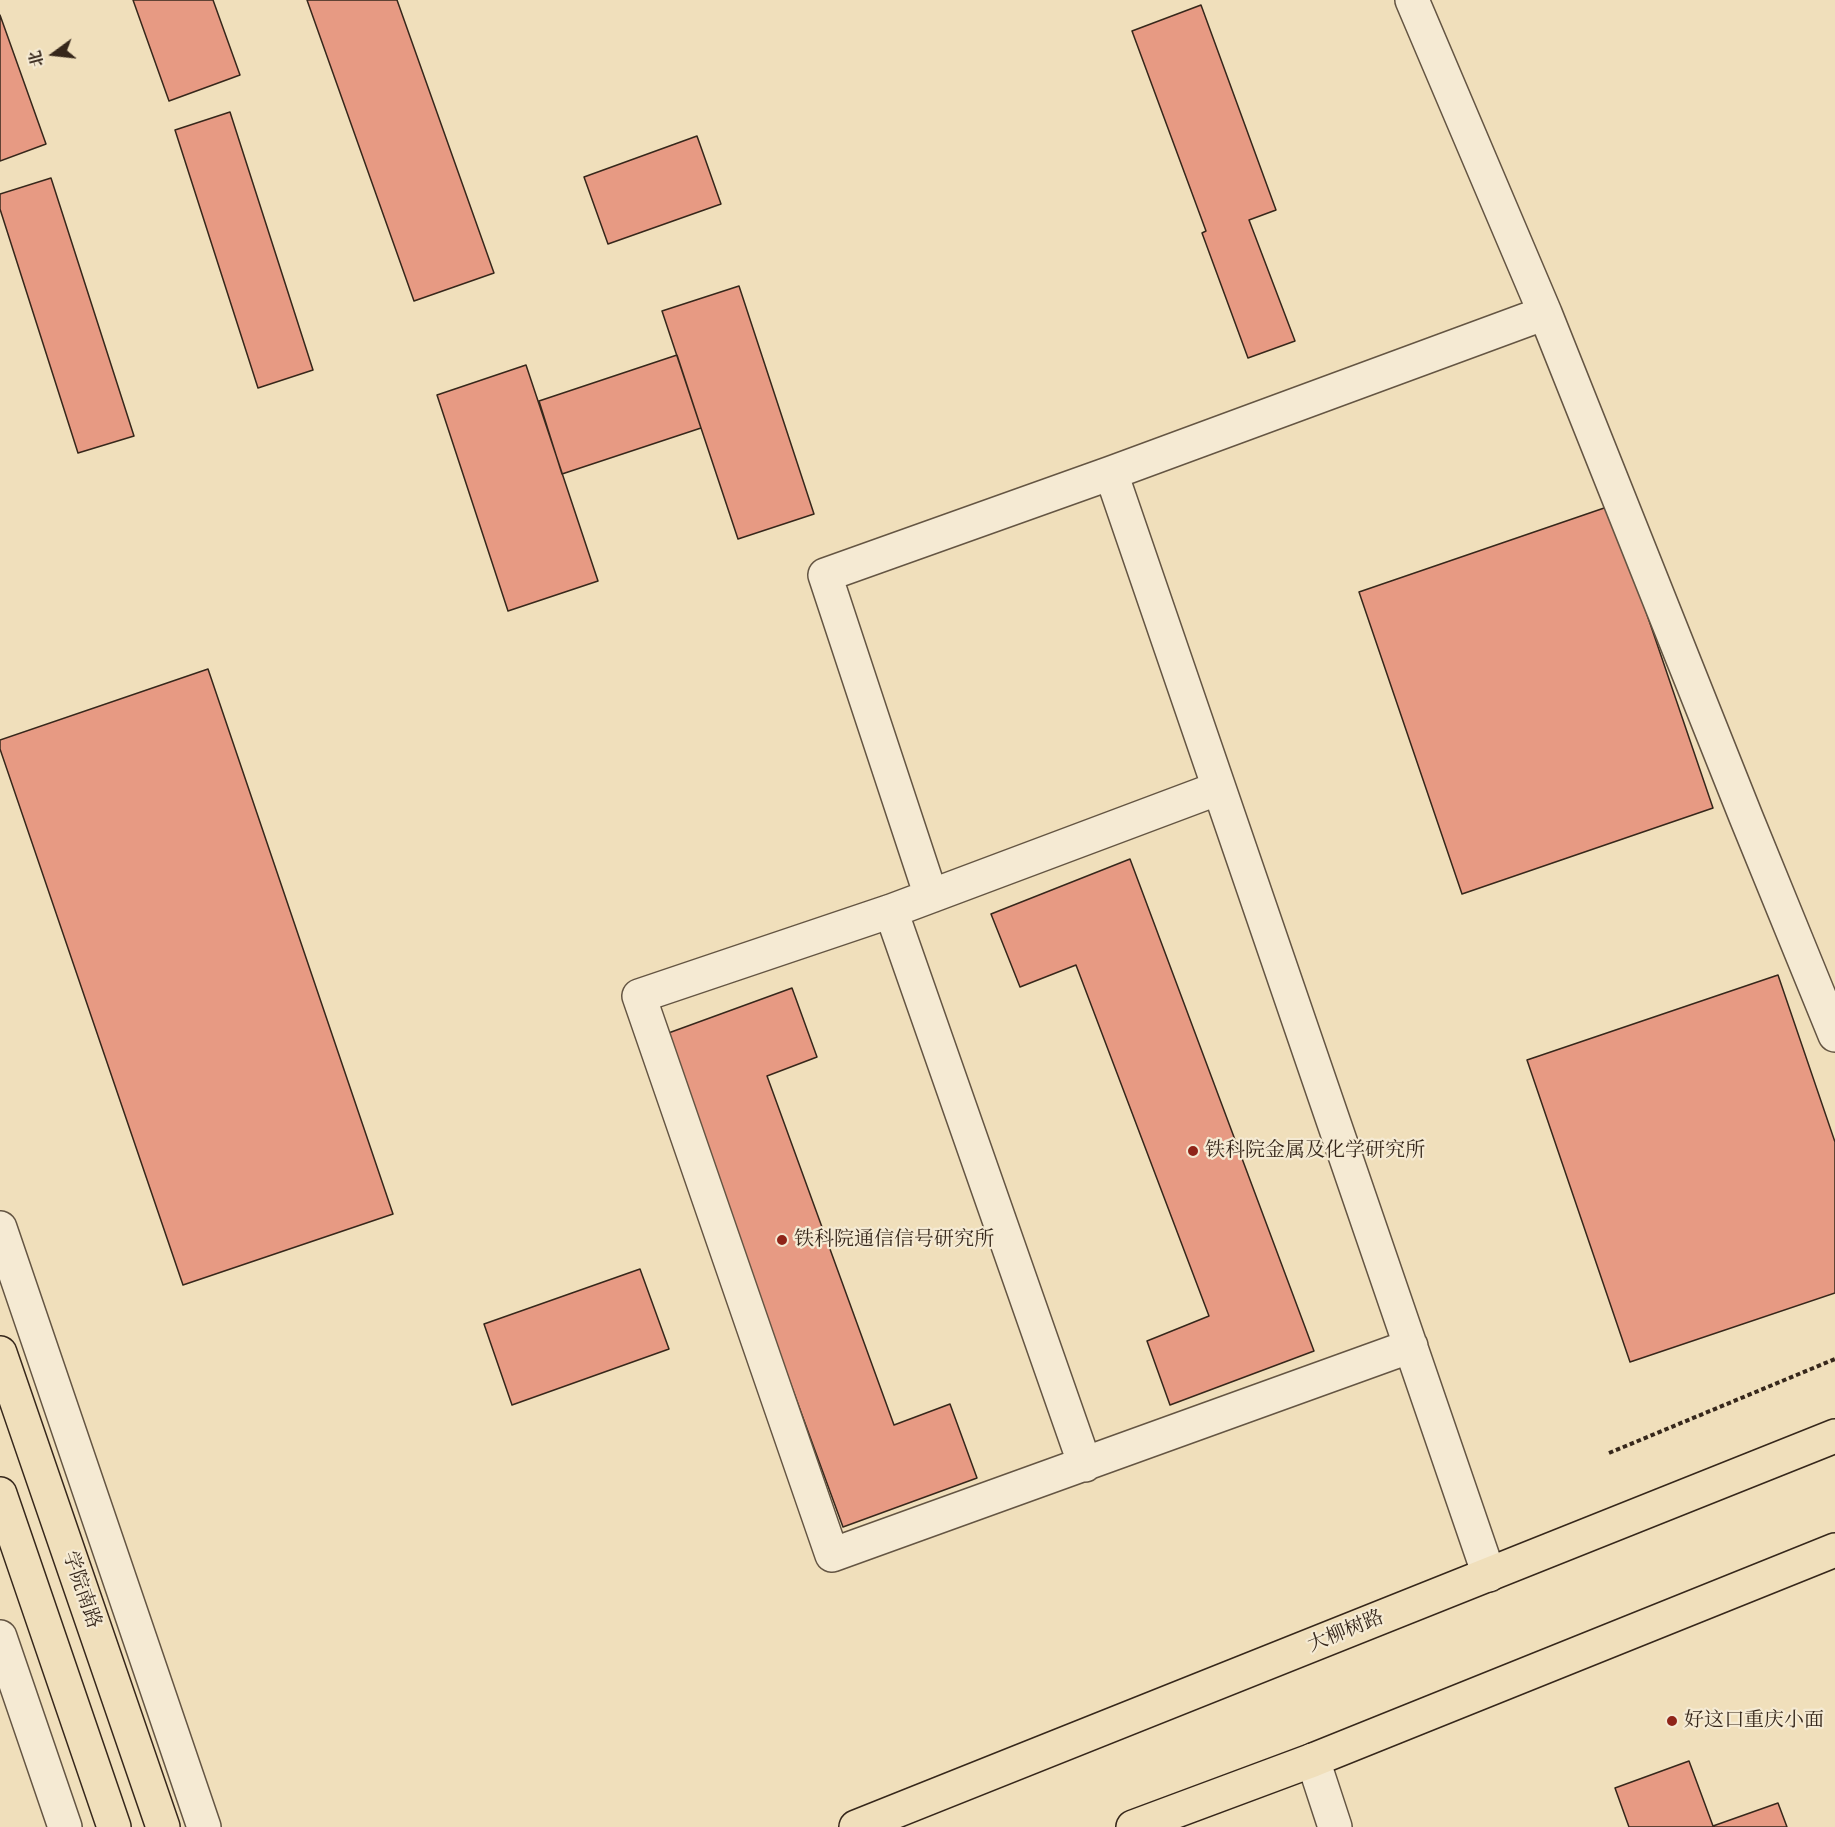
<!DOCTYPE html>
<html>
<head>
<meta charset="utf-8">
<style>
	body { margin:0 }
	#map { position:relative; width:1835px; height:1827px; overflow:hidden; background:#f0dfbb; font-family:"Libre Bodoni","Noto Serif SC",serif }
	canvas { display:block }
	.north { position:absolute; left:24px; top:24px; width:60px; height:60px; -webkit-text-stroke:4px #f5ead3; paint-order:stroke; rotate:255deg; font-size:16px; font-weight:700; line-height:24px; text-align:center; color:#36271b }
	.north::after { content:''; display:block; margin:auto; width:21px; height:27px; background:#36271b; clip-path:polygon(50% 0,100% 100%,50% 72%,0 100%) }
</style>
</head>
<body>
<div id="map">
<canvas width="1835" height="1827"></canvas>
<div class="north">北</div>
</div>
<script>
const ctx = document.querySelector('canvas').getContext('2d');
ctx.lineJoin = 'round';
function fill(path, color) {
  ctx.fillStyle = color;
  ctx.fill(path, 'evenodd');
}
function trace(path, color, width, dash) {
  ctx.strokeStyle = color;
  ctx.lineWidth = width;
  ctx.lineCap = dash ? 'butt' : 'round';
  ctx.setLineDash(dash || []);
  ctx.stroke(path);
}
function drawText(font, color, halo, rows, align = 'center') {
  ctx.font = font + ' "Libre Bodoni","Noto Serif SC",serif';
  ctx.lineWidth = 4.5;
  ctx.setLineDash([]);
  ctx.textBaseline = 'middle';
  ctx.strokeStyle = halo;
  ctx.fillStyle = color;
  for (const [text, x, y, turn = 0] of rows) {
    ctx.save();
    ctx.translate(x, y);
    ctx.rotate((+turn || 0) * Math.PI / 180);
    ctx.textAlign = isNaN(turn) ? turn : align;
    if (halo) ctx.strokeText(text, 0, 0);
    ctx.fillText(text, 0, 0);
    ctx.restore();
  }
}
const building = new Path2D(`
	M133 0H213L240 75 169 101Z
	M307 0H397L494 273 414 301Z
	M1201 5 1276 210 1249 220 1295 341 1248 358 1202 233 1206 231 1132 31Z
	M0 15 46 144 0 161Z
	M230 112 313 370 258 388 175 130Z
	M697 136 721 204 608 244 584 177Z
	M51 178 134 436 78 453 0 209V194Z
	M739 286 814 514 738 539 662 311Z
	M677 355 701 428 562 474 539 401Z
	M526 365 598 581 508 611 437 395Z
	M1610 506 1713 808 1462 894 1359 592Z
	M208 669 393 1214 183 1285 0 749V740Z
	M1130 859 1314 1351 1170 1405 1147 1341 1209 1316 1076 965 1020 987 991 914Z
	M1778 975 1835 1142V1293L1630 1362 1527 1060Z
	M792 988 817 1057 767 1076 894 1425 950 1404 977 1478 843 1527 663 1035Z
	M640 1269 669 1349 512 1405 484 1324Z
	M1689 1761 1713 1826 1778 1803 1787 1827H1629L1615 1788Z`);
const path = new Path2D(`
	M1609 1453 1835 1359`);
const minor = new Path2D(`
	M1412 0 1545 313 1746 817 1835 1035
	M1111 473 1489 1575
	M1219 788 891 911 639 996 832 1555 1411 1346
	M931 896 825 575 1111 473 1545 313
	M891 911 1085 1465
	M0 1228 204 1827
	M0 1637 65 1827
	M1313 1760 1335 1827`);
const major = new Path2D(`
	M0 1353 163 1827
	M0 1494 114 1827
	M856 1827 1835 1436
	M1133 1827 1313 1760 1835 1550`);
const markers = [
	[1193,1151,6,"#8f2418"],
	[782,1240,6,"#8f2418"],
	[1672,1721,6,"#8f2418"]
];
const poiNames = [
	["铁科院金属及化学研究所",1205,1151],
	["铁科院通信信号研究所",794,1240],
	["好这口重庆小面",1684,1721]
];
const streetNames = [
	["学院南路",81,1590,71],
	["大柳树路",1346,1632,-22]
];
fill(building, '#e79a83');
trace(building, '#36271b', 1.5);
trace(minor, '#645543', 36);
trace(major, '#36271b', 36);
trace(path, '#36271b', 4, [4.5, 3]);
trace(minor, '#f5ead3', 33);
trace(major, '#f0dfbb', 33);
for (const [x, y, r, color] of markers) {
  const dot = new Path2D();
  dot.arc(x, y, r, 0, 2 * Math.PI);
  ctx.fillStyle = color;
  ctx.fill(dot);
  trace(dot, '#f5ead3', 2);
}
drawText('20px', '#36271b', '#f5ead3', poiNames, 'left');
drawText('20px', '#36271b', '#f5ead3', streetNames);
</script>
</body>
</html>
